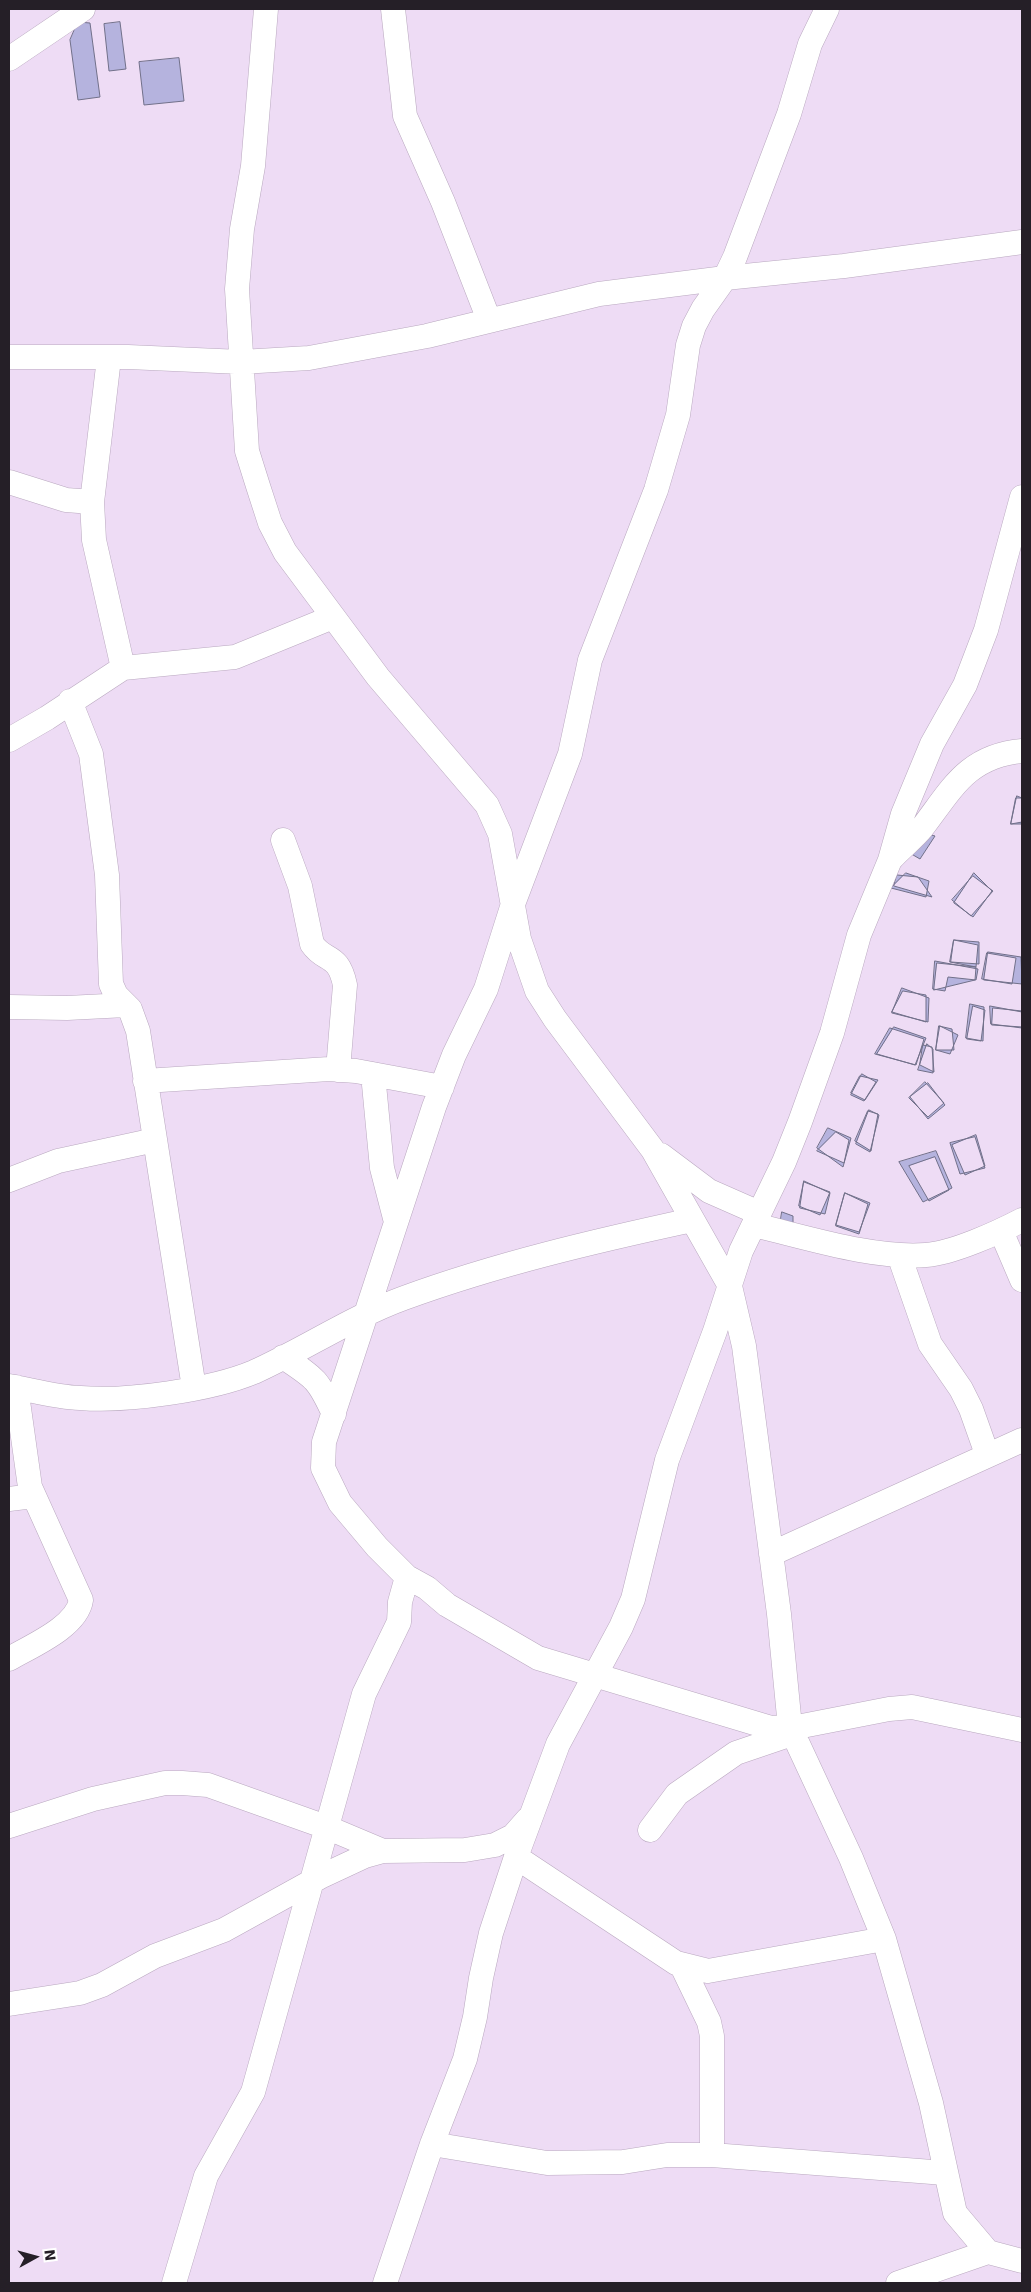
<!DOCTYPE html>
<html>
<head>
<meta charset="utf-8">
<style>
	body { margin:0 }
	#map { position:relative; width:1031px; height:2292px; overflow:hidden; background:#eedcf5; font-family:"DejaVu Sans",sans-serif }
	canvas { display:block }
	.frame { position:absolute; inset:0; border:10px solid #251f27; pointer-events:none }
	.north { position:absolute; left:10px; top:2232px; width:50px; height:50px; -webkit-text-stroke:4px #fff; paint-order:stroke; rotate:83deg; font-size:14px; font-weight:700; line-height:20px; text-align:center; color:#251f27 }
	.north::after { content:''; display:block; margin:auto; width:18px; height:22px; background:#251f27; clip-path:polygon(50% 0,100% 100%,50% 72%,0 100%) }
</style>
</head>
<body>
<div id="map">
<canvas width="1031" height="2292"></canvas>
<div class="frame"></div>
<div class="north">N</div>
</div>
<script>
const ctx = document.querySelector('canvas').getContext('2d');
ctx.lineJoin = 'round';
function fill(path, color) {
  ctx.fillStyle = color;
  ctx.fill(path, 'evenodd');
}
function trace(path, color, width, dash) {
  ctx.strokeStyle = color;
  ctx.lineWidth = width;
  ctx.lineCap = dash ? 'butt' : 'round';
  ctx.setLineDash(dash || []);
  ctx.stroke(path);
}
const building = new Path2D(`
	M78 22 90 23 100 97 78 100 70 40Z
	M120 22 126 69 109 71 104 24Z
	M179 58 184 101 144 105 139 62Z
	M1017 796 1022 798V822L1011 824Z
	M1016 798H1022V824H1011Z
	M923 833 935 836 920 859 908 852Z
	M906 873 929 881 926 897 891 888Z
	M974 873 992 891 973 917 954 903Z
	M897 875 918 877 932 897 894 886Z
	M973 876 993 891 971 916 952 900Z
	M954 940 978 945 976 967 950 962Z
	M954 940 979 942V964L951 962Z
	M988 952 1021 957 1022 984 984 980Z
	M987 953 1016 958 1012 984 982 979Z
	M935 961 978 969 976 980 948 977 945 991 933 989Z
	M937 963 976 967 975 980 934 990Z
	M902 988 929 998 928 1022 892 1013Z
	M903 991 926 995V1022L892 1012Z
	M970 1004 984 1007 983 1041 966 1038Z
	M973 1006 985 1010 981 1041 967 1039Z
	M990 1006 1022 1012V1028L991 1024Z
	M993 1008 1022 1011V1027L992 1025Z
	M939 1026 952 1029 954 1050H936Z
	M940 1026 958 1035 950 1054 936 1050Z
	M894 1027 926 1038 915 1065 877 1054Z
	M890 1028 924 1039 916 1065 875 1054Z
	M927 1044 933 1049V1073L918 1070Z
	M923 1045 932 1047 934 1072 920 1065Z
	M862 1074 876 1082 864 1101 851 1095Z
	M860 1076 878 1080 865 1100 851 1093Z
	M925 1082 944 1103 928 1117 909 1098Z
	M928 1083 945 1105 928 1119 910 1097Z
	M869 1110 879 1115 870 1152 856 1144Z
	M868 1111 878 1114 871 1151 855 1141Z
	M828 1128 851 1138 843 1167 817 1148Z
	M836 1132 849 1140 844 1163 817 1151Z
	M976 1135 985 1166 965 1175 952 1145Z
	M975 1137 985 1168 960 1174 950 1143Z
	M936 1151 952 1188 923 1202 899 1162Z
	M935 1157 949 1190 929 1201 909 1166Z
	M804 1181 830 1193 825 1214 800 1208Z
	M804 1182 830 1192 820 1215 799 1206Z
	M845 1193 868 1204 859 1234 836 1226Z
	M845 1193 870 1203 859 1232 836 1225Z
	M782 1212 793 1216V1227L780 1225Z`);
const minor = new Path2D(`
	M266 9 253 166 242 229 237 289 247 451 258 486 270 523 285 552 378 677 487 805 500 834 519 939 537 991 555 1019 653 1150 730 1286 744 1346 779 1614 790 1727 851 1858 884 1939 931 2103 955 2213 988 2252 1022 2261
	M393 9 405 116 443 202 489 320
	M827 9 810 44 789 114 735 257 725 278 703 309 694 326 688 345 678 415 656 490 590 660 570 754 513 904 486 989 454 1055 434 1107 324 1442 323 1468 340 1503 377 1547 407 1577 427 1588 447 1605 538 1658 771 1728 802 1726 889 1709 912 1707 1022 1730
	M9 59 83 9
	M9 357H128L241 362 309 358 427 336 599 294 725 278 844 266 1022 242
	M109 358 92 502 94 540 123 668
	M9 482 66 500 92 502
	M70 701 91 754 107 875 111 984 116 995 130 1009 138 1031 194 1388
	M9 740 47 718 123 668 235 657 333 617
	M283 840 300 886 312 944C325 963 338 952 345 985L338 1070
	M891 859C901 848 913 839 922 828 952 789 967 756 1022 751
	M9 1007 67 1008 126 1005
	M373 1074 382 1168 396 1222
	M145 1081 329 1069 356 1071 442 1087
	M661 1155 709 1191 759 1213
	M9 1180 58 1161 155 1140
	M754 1225C806 1237 873 1259 926 1255 953 1253 997 1233 1022 1220
	M1001 1231 1022 1280
	M899 1255 930 1344 961 1389 971 1409 987 1454
	M283 1357C315 1378 318 1379 334 1414
	M9 1386C32 1390 56 1397 80 1398 126 1402 211 1390 254 1372 305 1349 352 1317 404 1298 497 1264 595 1241 692 1220
	M9 1499 34 1496
	M771 1554 1022 1440
	M9 1659C31 1646 77 1627 81 1600L30 1487 16 1387
	M9 1826 93 1799 165 1783H182L208 1785 326 1827 383 1851
	M650 1830 677 1794 736 1753 792 1734
	M516 1857 676 1963 708 1971 884 1939
	M681 1964 709 2022 712 2036V2155
	M9 2004 80 1993 102 1985 155 1956 224 1930 320 1877 365 1856 383 1851 465 1850 495 1845 513 1836 528 1819
	M432 2144 547 2163 623 2162 667 2155H712L945 2173
	M174 2283 206 2176 253 2092 364 1694 399 1622 400 1602 407 1577
	M385 2283 432 2144 465 2059 475 2017 481 1978 491 1933 516 1857 558 1744 621 1627 633 1599 667 1460 715 1331 741 1251 784 1162 800 1122 832 1033 859 935 890 860 903 814 932 744 965 685 986 630 1022 497
	M898 2283 988 2252`);
fill(building, '#b5b3de');
trace(building, '#717089', 1);
trace(minor, '#b9a8bf', 25);
trace(minor, '#fff', 24);
</script>
</body>
</html>
